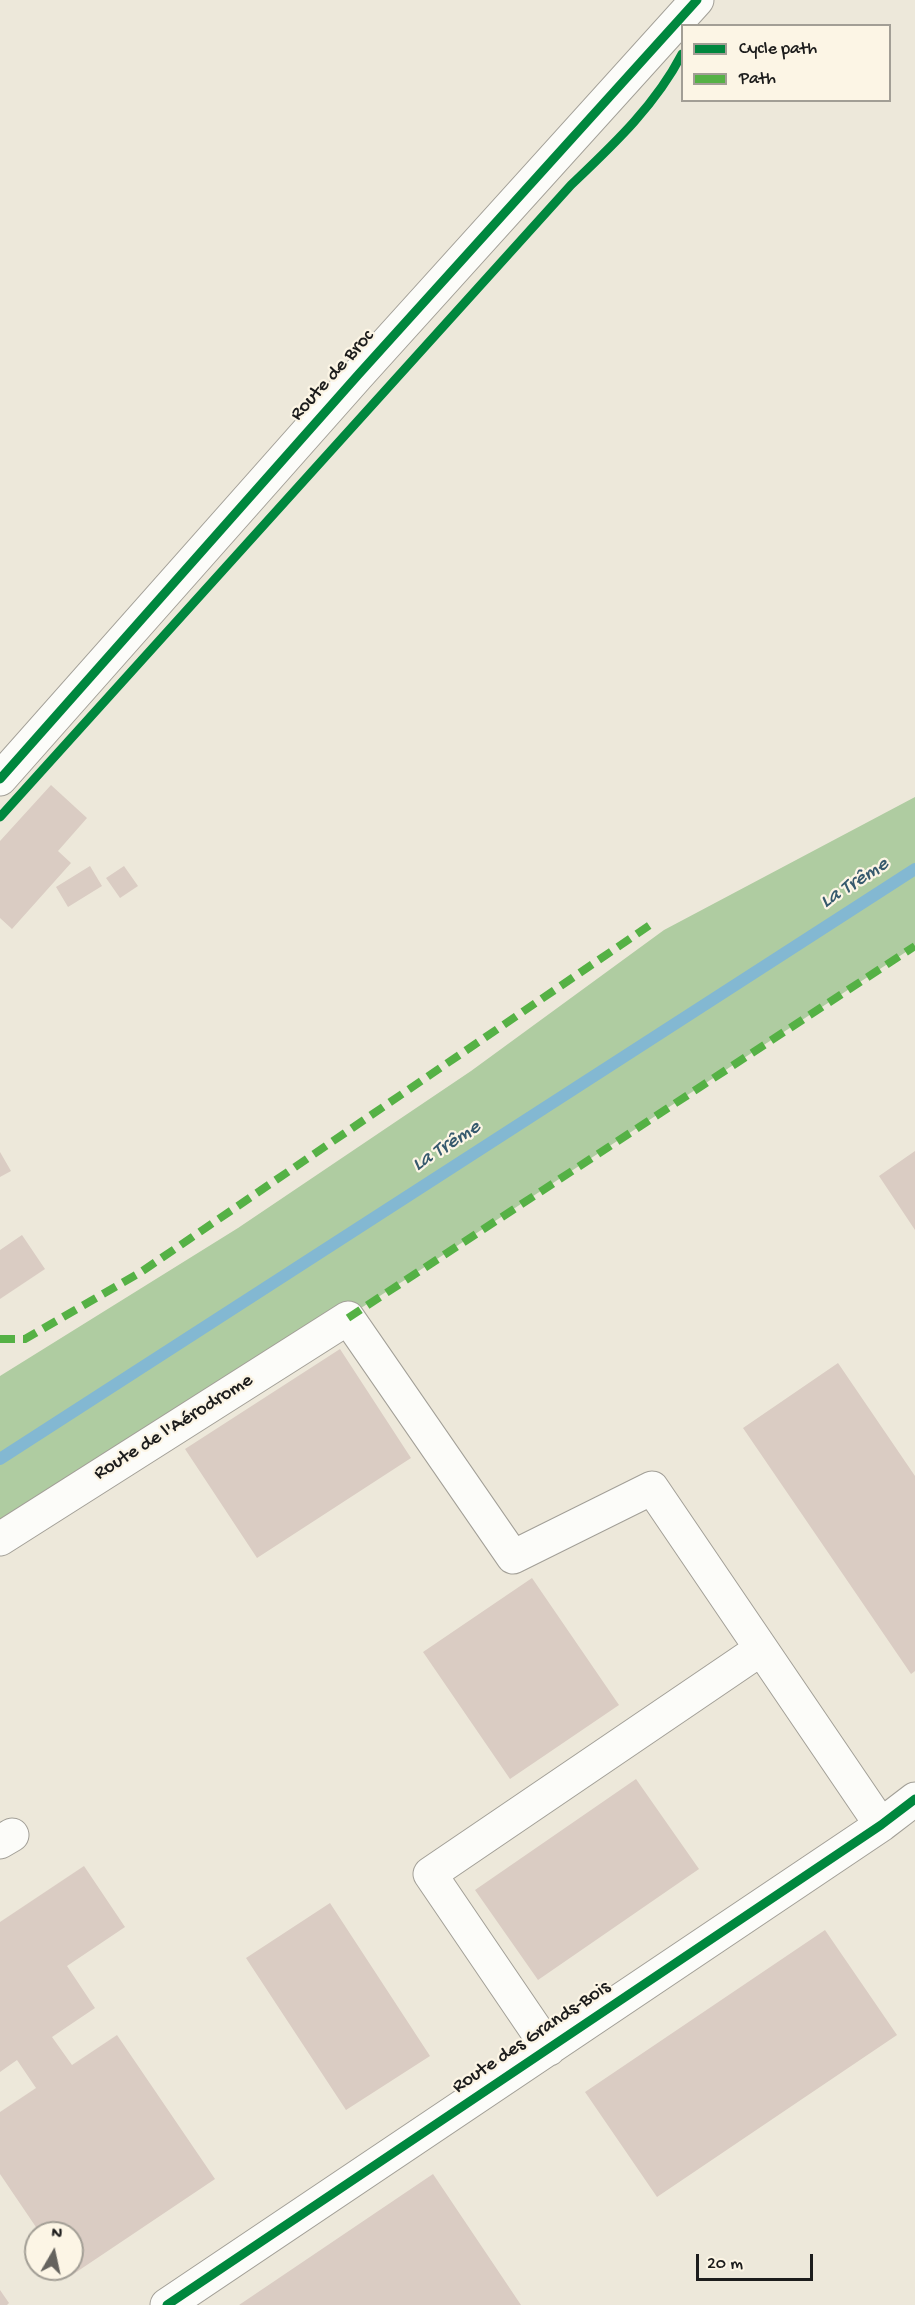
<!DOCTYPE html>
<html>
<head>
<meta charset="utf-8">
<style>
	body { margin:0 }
	#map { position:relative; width:915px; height:2305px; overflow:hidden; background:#ede8da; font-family:"Gochi Hand",sans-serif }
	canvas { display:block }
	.legend { position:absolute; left:681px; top:24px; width:210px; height:78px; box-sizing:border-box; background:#fcf5e5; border:2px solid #a29e95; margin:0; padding:8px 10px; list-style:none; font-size:18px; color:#1c1c1c }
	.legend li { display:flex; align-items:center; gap:12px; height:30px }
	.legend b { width:30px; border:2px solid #a29e95 }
	.north { position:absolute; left:24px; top:2221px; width:60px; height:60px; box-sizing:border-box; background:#fcf5e5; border:2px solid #a29e95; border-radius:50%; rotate:9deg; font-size:16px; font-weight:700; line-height:24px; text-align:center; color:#1c1c1c }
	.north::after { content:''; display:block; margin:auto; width:21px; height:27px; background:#65635e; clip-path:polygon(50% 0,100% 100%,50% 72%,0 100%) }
	.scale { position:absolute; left:696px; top:2254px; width:117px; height:27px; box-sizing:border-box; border:3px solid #1c1c1c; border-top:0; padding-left:8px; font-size:18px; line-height:21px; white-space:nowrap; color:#1c1c1c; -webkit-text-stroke:4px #fcf5e5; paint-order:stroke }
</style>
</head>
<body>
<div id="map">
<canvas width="915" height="2305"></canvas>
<ul class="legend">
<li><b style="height:8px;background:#00873e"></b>Cycle path</li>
<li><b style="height:8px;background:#55b145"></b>Path</li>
</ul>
<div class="north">N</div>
<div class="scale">20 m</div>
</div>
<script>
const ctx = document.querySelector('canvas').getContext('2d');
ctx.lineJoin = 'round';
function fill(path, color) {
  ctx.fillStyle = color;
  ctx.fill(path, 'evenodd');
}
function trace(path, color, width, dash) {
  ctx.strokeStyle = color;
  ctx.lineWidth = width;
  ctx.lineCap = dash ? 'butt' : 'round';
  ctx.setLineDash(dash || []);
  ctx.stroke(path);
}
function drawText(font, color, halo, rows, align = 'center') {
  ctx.font = font + ' "Gochi Hand",sans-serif';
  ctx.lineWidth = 4.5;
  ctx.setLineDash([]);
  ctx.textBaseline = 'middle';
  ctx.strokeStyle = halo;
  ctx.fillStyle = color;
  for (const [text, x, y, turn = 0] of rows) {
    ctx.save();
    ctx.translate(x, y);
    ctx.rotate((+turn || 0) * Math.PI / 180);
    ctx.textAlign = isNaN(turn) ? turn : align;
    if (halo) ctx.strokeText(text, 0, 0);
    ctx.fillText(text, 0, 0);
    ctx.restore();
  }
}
const forest = new Path2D(`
	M915 797V946L411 1276 0 1539V1376L238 1228 471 1071 664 930Z`);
const stream = new Path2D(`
	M0 1459 915 869`);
const building = new Path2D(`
	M51 785 87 818 58 851 71 863 12 929 0 918V841Z
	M90 866 102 886 68 907 56 887Z
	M124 866 138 886 120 898 106 878Z
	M915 1151V1230L879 1176Z
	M0 1152 11 1171 0 1177Z
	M22 1235 45 1269 0 1299V1250Z
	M340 1349 411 1458 257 1558 185 1449Z
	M838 1363 915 1476V1671L911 1674 743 1428Z
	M532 1578 619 1705 510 1779 423 1652Z
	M636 1779 699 1869 538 1980 475 1890Z
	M84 1866 125 1927 67 1966 95 2008 52 2037 72 2065 117 2035 215 2179 69 2277 64 2269H72V2233H40L0 2174V2112L36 2088 17 2060 0 2072V1922Z
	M330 1903 430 2056 346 2110 246 1958Z
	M825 1930 897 2035 657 2197 585 2092Z
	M433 2174 521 2305H239Z
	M0 2290 9 2303 7 2305H0Z`);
const minor = new Path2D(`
	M0 1539 348 1318 513 1557 652 1488 881 1825
	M0 1842 12 1835
	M549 2049 430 1874 761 1649
	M167 2305 881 1825 915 1799`);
const major = new Path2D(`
	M0 779 358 375 697 0`);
const quiet = new Path2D(`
	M348 1318 915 946
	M0 1339H25L141 1272 650 925`);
const cycleway = new Path2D(`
	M0 779 358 375 697 0
	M0 817 571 185C613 145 655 106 682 54
	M167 2305 881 1825 915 1799`);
const streetNames = [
	["Route de Broc",333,376,-48],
	["Route de l'Aérodrome",174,1428,-32],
	["Route des Grands-Bois",532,2038,-34]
];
const waterNames = [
	["La Trême",855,884,-33],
	["La Trême",447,1147,-33]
];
fill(forest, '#afcca1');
trace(stream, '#83b8d2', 12);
fill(building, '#daccc3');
trace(minor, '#a29f97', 35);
trace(major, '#a29f97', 35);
trace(minor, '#fcfcf9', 33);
trace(major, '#fcfcf9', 33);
trace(quiet, '#55b145', 8, [15, 8]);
trace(cycleway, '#00873e', 9);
drawText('20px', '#1c1c1c', '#fcf5e5', streetNames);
drawText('italic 21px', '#36596d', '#fcf5e5', waterNames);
</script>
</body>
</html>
